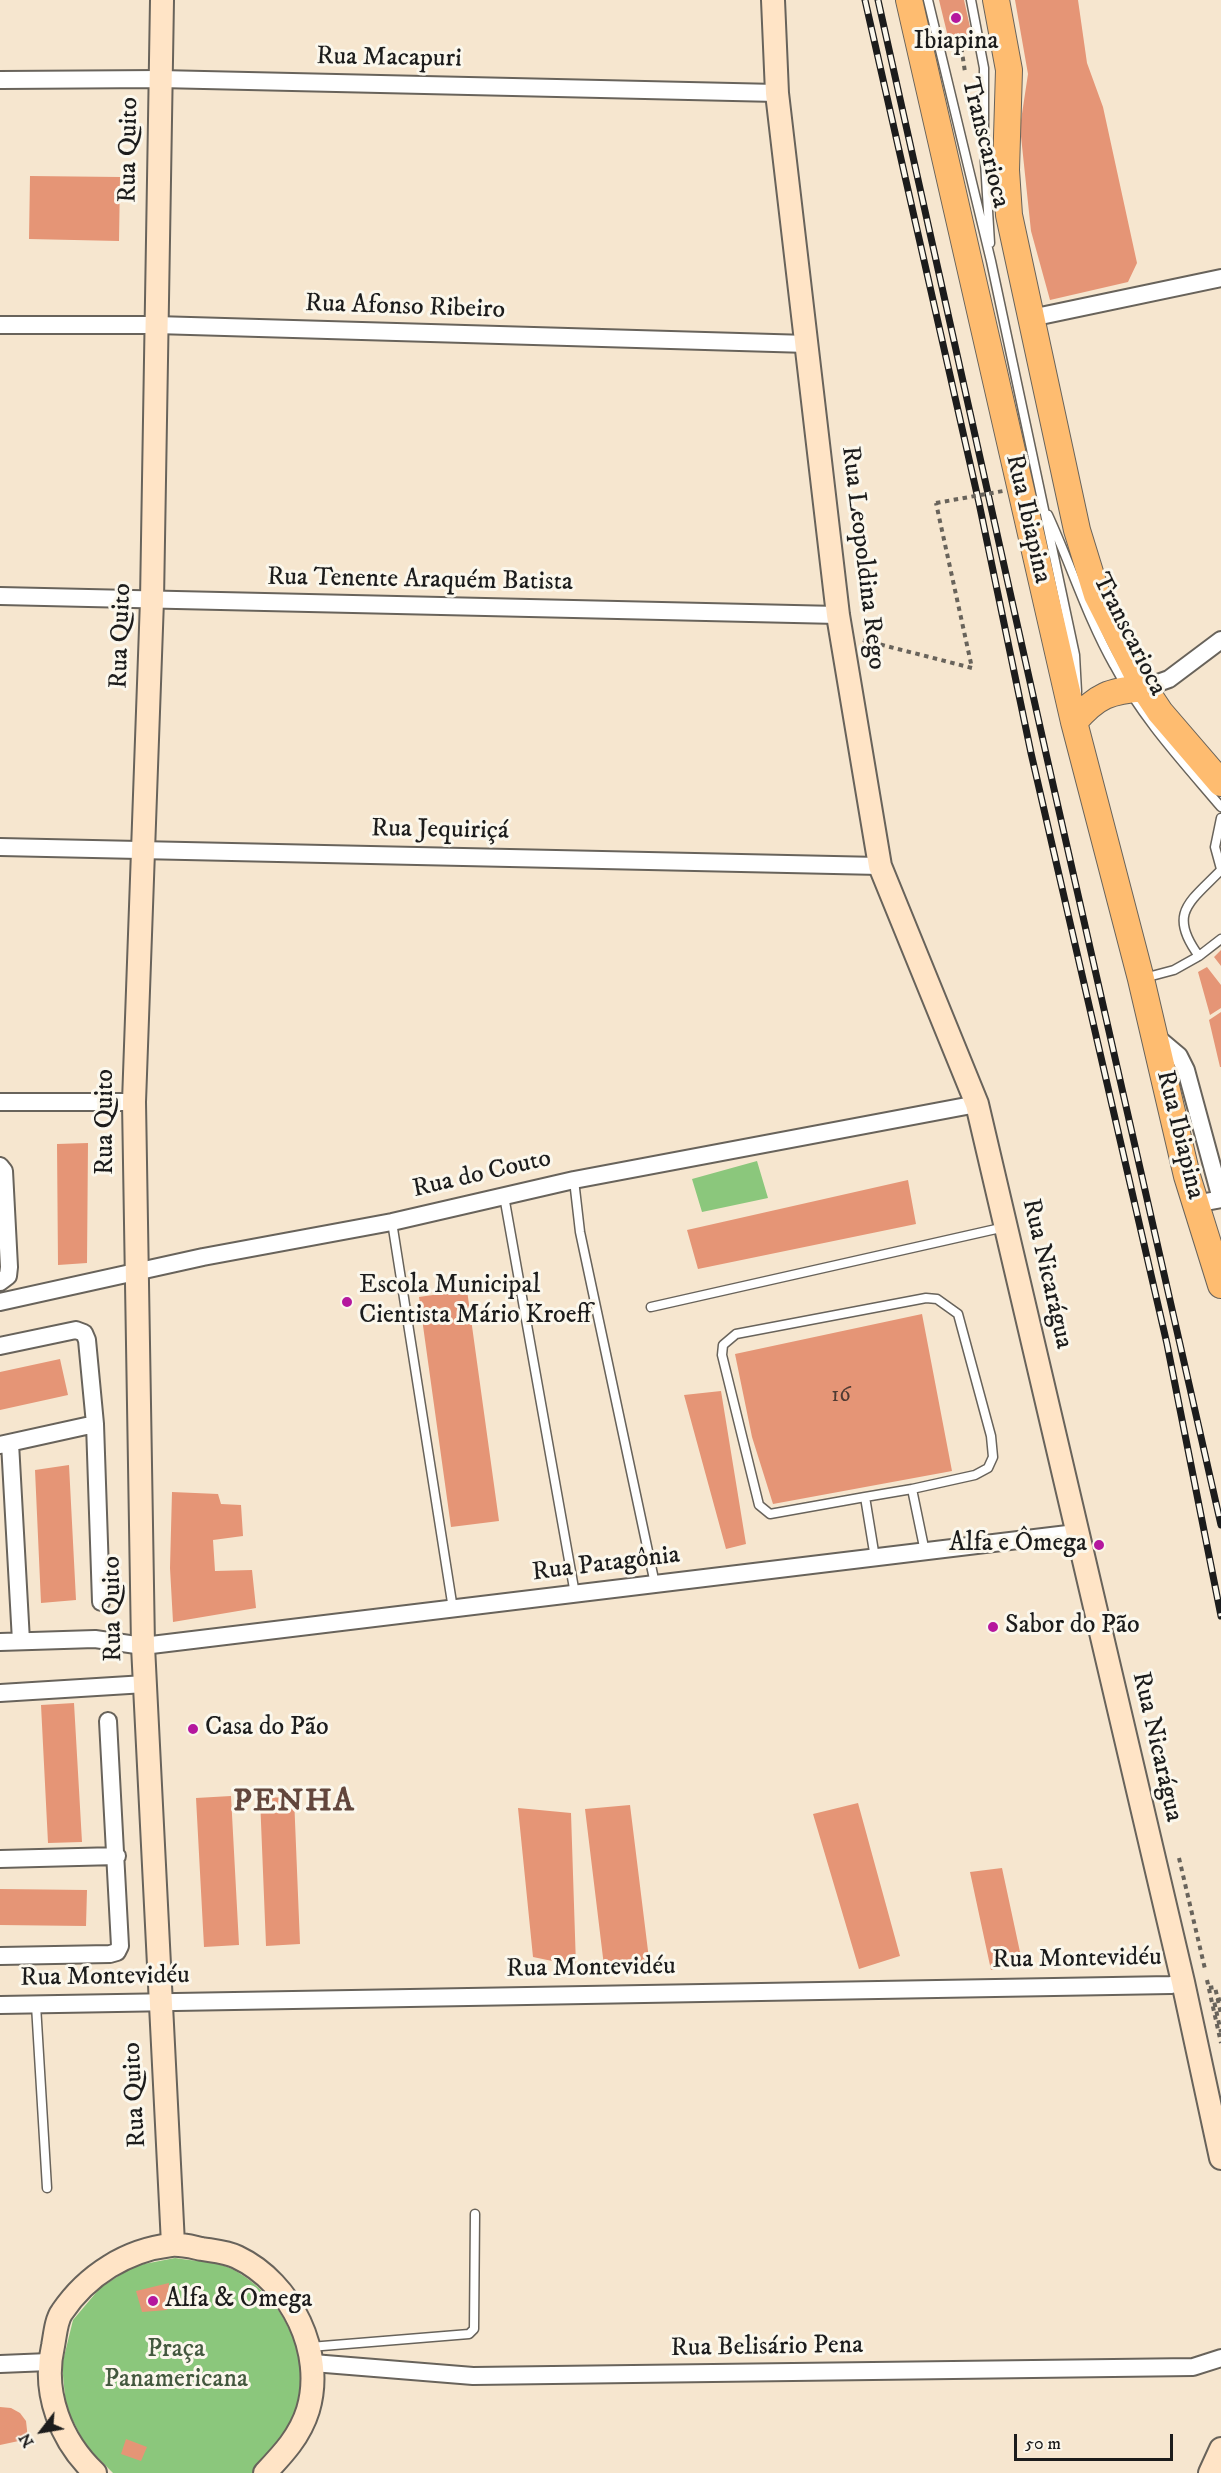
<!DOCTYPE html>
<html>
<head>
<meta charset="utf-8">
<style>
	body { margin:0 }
	#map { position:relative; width:1221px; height:2473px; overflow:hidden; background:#f6e6cf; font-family:"IM FELL DW Pica",serif }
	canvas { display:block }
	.north { position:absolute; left:12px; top:2401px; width:60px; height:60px; -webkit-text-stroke:4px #fbf7ec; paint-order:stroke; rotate:239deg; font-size:16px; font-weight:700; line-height:24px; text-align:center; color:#1c1c1c }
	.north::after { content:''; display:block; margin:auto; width:21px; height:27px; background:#1c1c1c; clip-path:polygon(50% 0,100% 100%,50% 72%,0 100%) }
	.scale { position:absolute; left:1014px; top:2434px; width:159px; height:27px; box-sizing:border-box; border:3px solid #1c1c1c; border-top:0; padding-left:8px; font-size:18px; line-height:21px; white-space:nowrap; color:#1c1c1c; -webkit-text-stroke:4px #fbf7ec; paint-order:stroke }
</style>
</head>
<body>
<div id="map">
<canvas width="1221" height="2473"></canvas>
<div class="north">N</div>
<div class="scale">50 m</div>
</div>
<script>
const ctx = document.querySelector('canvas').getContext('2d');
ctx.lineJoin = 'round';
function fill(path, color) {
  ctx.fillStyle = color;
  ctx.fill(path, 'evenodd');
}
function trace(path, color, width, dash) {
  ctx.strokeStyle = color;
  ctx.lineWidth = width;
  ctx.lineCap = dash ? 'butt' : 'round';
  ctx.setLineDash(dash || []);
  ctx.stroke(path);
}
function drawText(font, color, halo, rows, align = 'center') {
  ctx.font = font + ' "IM FELL DW Pica",serif';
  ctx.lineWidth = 6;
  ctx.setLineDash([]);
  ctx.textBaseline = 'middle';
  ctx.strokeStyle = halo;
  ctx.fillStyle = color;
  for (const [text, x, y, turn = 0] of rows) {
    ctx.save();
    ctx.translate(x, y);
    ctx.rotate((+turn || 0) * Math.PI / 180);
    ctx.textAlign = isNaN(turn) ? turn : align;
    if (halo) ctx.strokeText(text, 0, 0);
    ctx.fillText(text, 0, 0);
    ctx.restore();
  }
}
const green = new Path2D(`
	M757 1161 768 1198 702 1212 692 1179Z
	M175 2258C192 2261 218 2261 234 2270 281 2296 310 2351 299 2406 294 2433 271 2454 253 2473H113L86 2446 66 2407 62 2365 73 2320 100 2288 134 2266Z`);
const building = new Path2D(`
	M939 0H964L972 36 949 41Z
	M1015 0H1078L1087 63 1103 107 1137 263 1128 282 1050 300 1031 231 1020 127 1028 74Z
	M30 176 120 177 119 241 29 239Z
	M1221 950V966L1214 957Z
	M1207 967 1221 985V1008L1210 1015 1198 972Z
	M1221 1012V1067H1220L1209 1020Z
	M88 1143 87 1263 58 1265 57 1144Z
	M908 1180 916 1224 698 1269 687 1230Z
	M467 1290 499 1521 451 1527 419 1297Z
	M922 1314 952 1471 773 1504 752 1437 735 1354Z
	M60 1359 68 1395 0 1410V1372Z
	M721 1391 746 1544 726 1549 684 1395Z
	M69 1465 76 1600 41 1603 35 1470Z
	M172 1492 218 1494 221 1504 241 1505 243 1536 213 1540 215 1571 252 1570 256 1608 173 1622 170 1568Z
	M74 1703 82 1842 48 1843 41 1705Z
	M231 1796 239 1945 204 1947 196 1798Z
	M294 1797 300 1944 266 1946 260 1798Z
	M858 1803 900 1956 859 1969 813 1814Z
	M630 1805 650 1967 604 1966 585 1809Z
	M518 1808 571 1813 576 1966 533 1957Z
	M1002 1868 1023 1966 991 1970 970 1872Z
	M0 1889 87 1890 86 1926 0 1925Z
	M169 2283 167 2310 142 2312 136 2291Z
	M0 2407 11 2408 20 2413 26 2421 28 2439 0 2445Z
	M126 2439 147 2447 141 2461 121 2454Z`);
const path = new Path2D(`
	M960 39 965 72
	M863 640 972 668 936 503
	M1179 1858 1205 1969
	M1207 1980 1221 2043
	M1209 1988 1215 1987 1221 2014`);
const lane = new Path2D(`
	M928 0 991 261 1075 655 1077 692
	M971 0 984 68V146L990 243
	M1048 515C1071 565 1087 617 1114 665 1142 718 1183 762 1221 807
	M1221 818 1215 847 1221 869
	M1199 956 1221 939
	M1144 978 1174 970 1199 956C1167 913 1190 902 1221 870
	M574 1180 580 1232 655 1584
	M504 1196 575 1594
	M392 1222 453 1609
	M651 1307 1005 1227
	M865 1497 912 1489
	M875 1558 865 1497 770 1514 759 1505 722 1355 723 1345 736 1334 926 1298 937 1299 958 1314 991 1436 993 1457 988 1468 975 1475 912 1489 925 1552
	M36 2005 47 2188
	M310 2347 469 2334 474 2329 475 2214`);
const street = new Path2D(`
	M0 80 160 79 777 93
	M1031 318 1221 278
	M0 325H156L808 344
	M0 596 838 615
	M1144 688 1169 679 1221 640
	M0 847 880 866
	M1154 1035 1179 1056 1186 1070 1221 1199 1195 1204
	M0 1102H134
	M0 1166 4 1171 9 1267 8 1276 0 1282
	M0 1302 203 1257 392 1222 574 1180 977 1104
	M0 1346 76 1330 84 1333 87 1340 95 1424 101 1602
	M10 1443 21 1641
	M0 1445 95 1424
	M0 1642 95 1639 143 1646 1076 1533
	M0 1693 145 1684
	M0 1859 117 1856
	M0 1956 110 1954 117 1952 120 1946 108 1721
	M0 2005 1171 1985 1183 1982
	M313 2363 473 2376 1193 2367 1221 2358
	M0 2364 49 2362`);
const secondary = new Path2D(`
	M162 0 152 600 134 1102 143 1646 173 2244
	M773 0 777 93 838 615 880 866 977 1104 1183 1982 1221 2158
	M95 2473C61 2441 42 2393 53 2346 55 2336 56 2320 62 2312 87 2275 127 2250 171 2245 181 2244 192 2247 202 2249 214 2251 227 2252 237 2257 292 2283 325 2353 308 2410 300 2436 283 2454 265 2473
	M1210 2473 1221 2449`);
const primary = new Path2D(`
	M909 0 1074 722 1141 979 1187 1176 1221 1285
	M996 0 1009 70 1006 170 1009 215 1077 530 1097 595 1144 688 1160 712 1221 783
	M1074 722C1097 695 1110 691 1144 688`);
const rail = new Path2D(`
	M865 0 979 503 1031 753 1167 1344 1221 1616
	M878 0 1047 758 1221 1525`);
const pathBridge = new Path2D(`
	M936 503 1003 491
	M1221 1999 1214 2001 1221 2032`);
const markers = [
	[956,18,6,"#b5179e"],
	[347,1302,6,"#b5179e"],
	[1099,1545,6,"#b5179e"],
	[993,1627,6,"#b5179e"],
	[193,1729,6,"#b5179e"],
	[153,2301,6,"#b5179e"]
];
const numberNames = [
	["16",841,1396]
];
const poiNames = [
	["Ibiapina",956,43,"center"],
	["Escola Municipal",359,1287],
	["Cientista Mário Kroeff",359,1317],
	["Alfa e Ômega",1087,1545,"right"],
	["Sabor do Pão",1005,1627],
	["Casa do Pão",205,1729],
	["Alfa & Omega",165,2301]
];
const streetNames = [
	["Rua Macapuri",389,59,1],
	["Transcarioca",984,143,76],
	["Rua Quito",130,150,-89],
	["Rua Afonso Ribeiro",405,308,2],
	["Rua Ibiapina",1027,519,77],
	["Rua Leopoldina Rego",862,558,83],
	["Rua Tenente Araquém Batista",420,581,1],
	["Transcarioca",1128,635,63],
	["Rua Quito",122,636,-88],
	["Rua Jequiriçá",440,831,1],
	["Rua Quito",107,1122,-90],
	["Rua Ibiapina",1179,1135,76],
	["Rua do Couto",482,1175,-13],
	["Rua Nicarágua",1046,1274,77],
	["Rua Patagônia",606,1565,-7],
	["Rua Quito",114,1609,-91],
	["Rua Nicarágua",1156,1747,77],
	["Rua Montevidéu",1077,1960,-1],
	["Rua Montevidéu",591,1969,-1],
	["Rua Montevidéu",105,1978,-1],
	["Rua Quito",136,2095,-93],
	["Rua Belisário Pena",767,2348,-1]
];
const parkNames = [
	["Praça",176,2351],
	["Panamericana",176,2381]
];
const districtNames = [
	["PENHA",294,1803]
];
fill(green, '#8bc77c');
fill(building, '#e59576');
trace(lane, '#68635b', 11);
trace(street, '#68635b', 20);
trace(secondary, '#68635b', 26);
trace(primary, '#68635b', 28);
trace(path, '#68635b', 4, [4.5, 4.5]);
trace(lane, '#fff', 8);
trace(street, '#fff', 16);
trace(secondary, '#ffe4c6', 22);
trace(primary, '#febc70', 26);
trace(rail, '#1c1c1c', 7);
trace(rail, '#fbf7ec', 4.5, [14]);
trace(pathBridge, '#68635b', 4, [4.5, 4.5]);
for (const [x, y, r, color] of markers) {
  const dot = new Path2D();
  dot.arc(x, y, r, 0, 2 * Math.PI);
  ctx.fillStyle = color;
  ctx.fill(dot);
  trace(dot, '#fbf7ec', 2);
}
drawText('22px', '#4e3a32', null, numberNames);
drawText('26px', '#1c1c1c', '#fbf7ec', poiNames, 'left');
drawText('26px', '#1c1c1c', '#fbf7ec', streetNames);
drawText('26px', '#43583e', '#fbf7ec', parkNames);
ctx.letterSpacing = '1.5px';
drawText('bold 32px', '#62463c', '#fbf7ec', districtNames);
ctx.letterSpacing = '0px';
</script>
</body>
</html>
